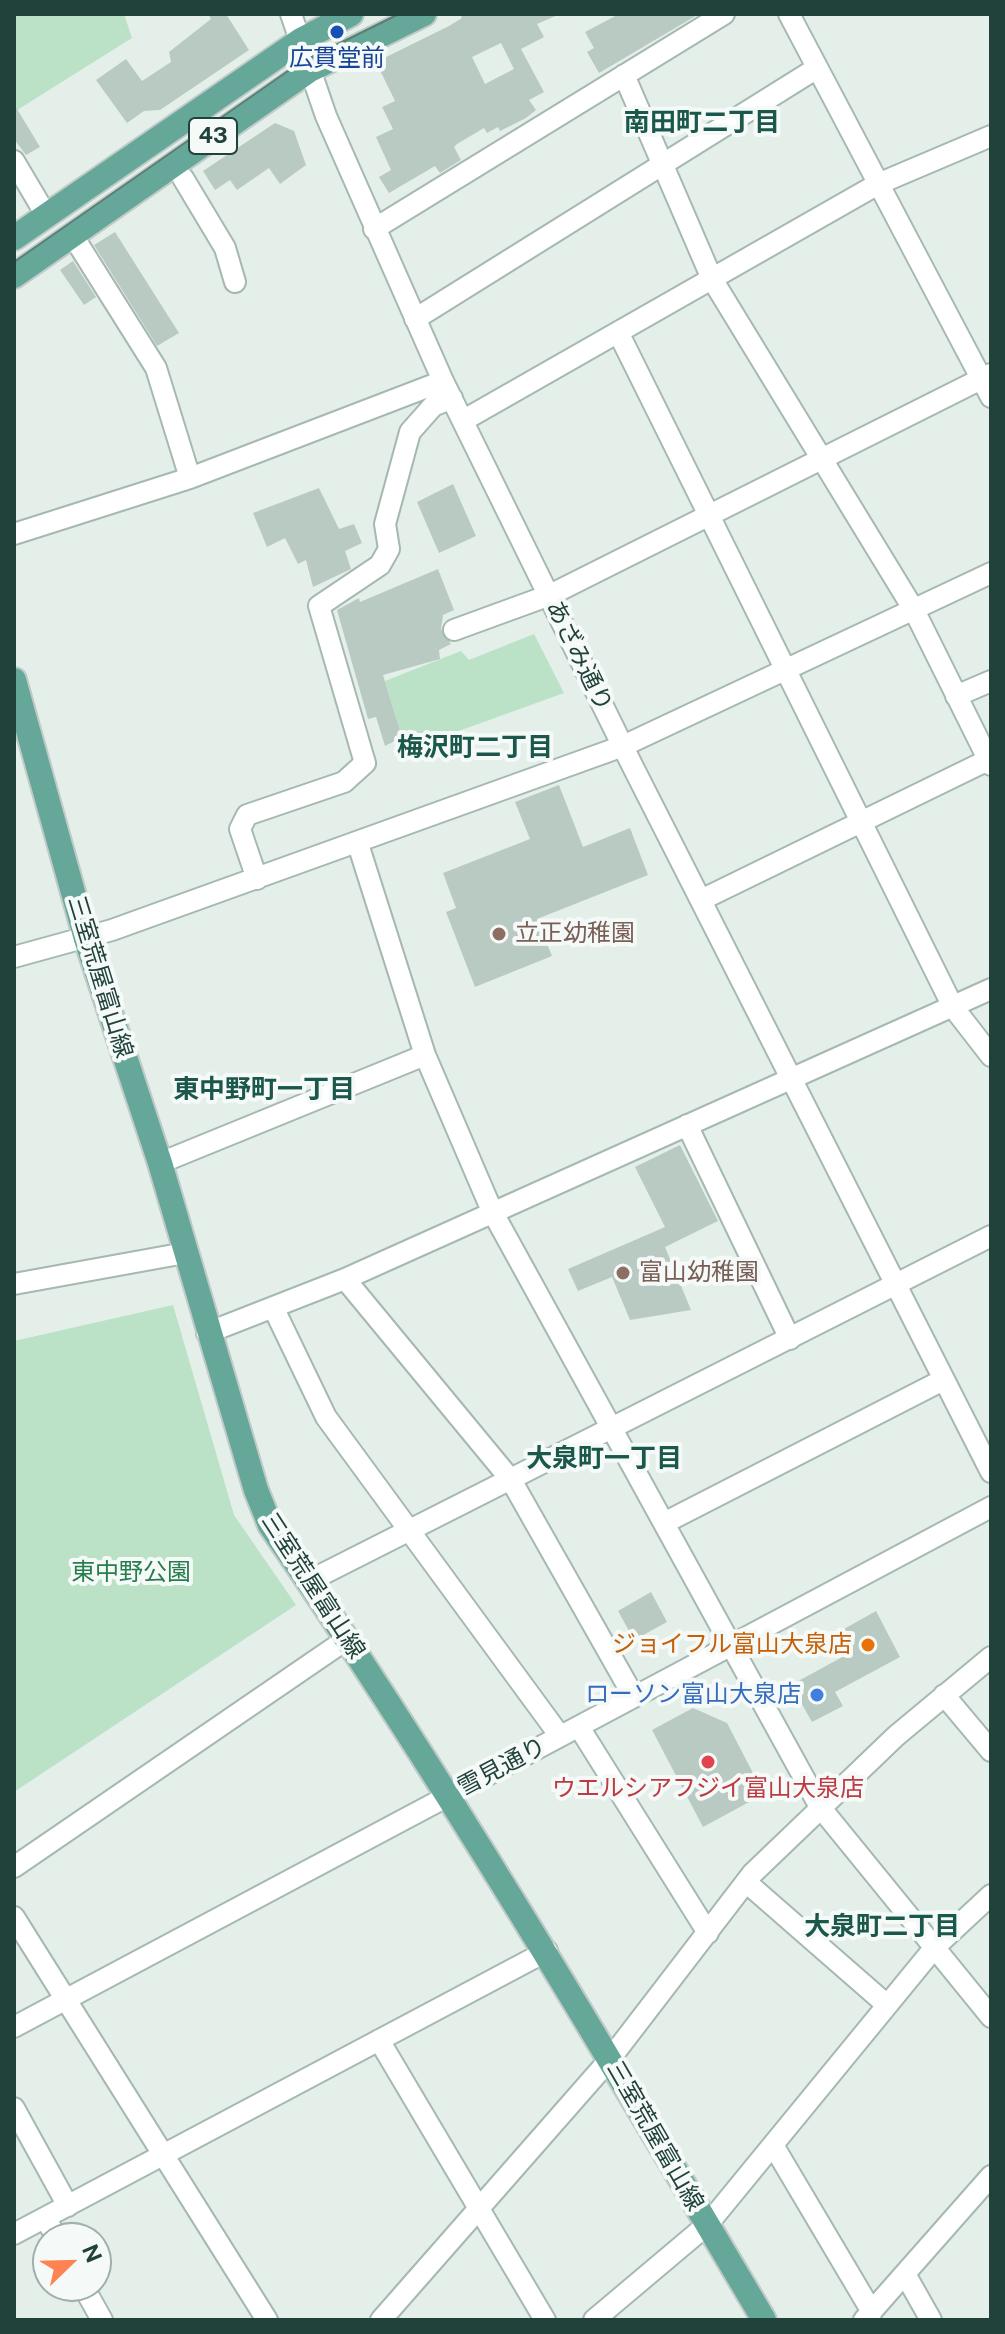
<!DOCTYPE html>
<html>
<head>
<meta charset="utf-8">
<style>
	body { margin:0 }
	#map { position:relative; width:1005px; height:2334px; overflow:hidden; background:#e4efea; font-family:"Public Sans",sans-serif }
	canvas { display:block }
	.frame { position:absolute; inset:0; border:16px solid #21423b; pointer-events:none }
	.north { position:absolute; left:32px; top:2222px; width:80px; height:80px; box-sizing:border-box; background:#f5faf8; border:2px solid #a0b0ac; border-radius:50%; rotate:67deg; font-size:22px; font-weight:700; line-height:32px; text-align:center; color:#21423b }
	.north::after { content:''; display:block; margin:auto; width:28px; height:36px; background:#fe8353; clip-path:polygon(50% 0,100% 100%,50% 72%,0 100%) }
</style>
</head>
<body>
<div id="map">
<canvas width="1005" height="2334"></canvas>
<div class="frame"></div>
<div class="north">N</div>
</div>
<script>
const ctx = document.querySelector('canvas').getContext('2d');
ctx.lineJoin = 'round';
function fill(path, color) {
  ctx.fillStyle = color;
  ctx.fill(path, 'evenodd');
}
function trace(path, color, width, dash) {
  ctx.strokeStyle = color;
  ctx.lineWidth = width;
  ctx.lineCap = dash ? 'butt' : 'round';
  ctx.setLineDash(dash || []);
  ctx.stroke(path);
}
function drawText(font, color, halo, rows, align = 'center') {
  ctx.font = font + ' "Public Sans","Noto Sans JP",sans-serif';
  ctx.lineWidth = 8;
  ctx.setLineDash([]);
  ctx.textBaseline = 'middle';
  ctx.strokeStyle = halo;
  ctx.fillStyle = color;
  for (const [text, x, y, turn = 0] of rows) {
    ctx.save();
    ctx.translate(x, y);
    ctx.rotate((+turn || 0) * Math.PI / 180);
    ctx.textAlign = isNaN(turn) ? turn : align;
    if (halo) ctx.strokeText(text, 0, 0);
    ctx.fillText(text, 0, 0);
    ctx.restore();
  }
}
const green = new Path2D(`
	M14 14H124L132 38 14 112Z
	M534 634 564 693 406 750 385 681 461 651 469 660Z
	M173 1305 234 1515 296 1605 14 1792V1341Z`);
const building = new Path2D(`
	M208 14H226L249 50 160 110 144 111 127 123 96 80 126 59 142 81 171 62 169 52 211 19Z
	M460 14H560L537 24 544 37 521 49 544 92 529 100 536 110 526 118 500 131 498 127 487 133 484 128 457 144 454 147 461 160 440 173 435 166 389 193 379 177 391 170 376 137 393 129 382 107 395 101 376 62 449 26 462 18ZM501 43 514 69 485 84 472 57Z
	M619 14H699L599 73 587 52 594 48 585 32Z
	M14 104 40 147 26 155 14 139Z
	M275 123 294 131 306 165 280 184 269 168 237 190 230 180 215 190 203 171Z
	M115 232 179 333 157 346 94 245Z
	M73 261 96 297 84 305 60 270Z
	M453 484 476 536 439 553 417 502Z
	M319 488 339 529 354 524 362 543 345 551 351 569 313 587 306 560 298 564 285 538 267 547 253 513Z
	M438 569 454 610 443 615 441 629 451 644 439 650 440 659 383 675 402 737 385 746 376 717 368 719 337 610 359 598 360 602Z
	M559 785 583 847 630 828 648 875 537 919 552 956 475 987 446 912 456 908 443 873 530 839 515 802Z
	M680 1145 718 1221 665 1247 691 1310 630 1320 612 1277 578 1291 568 1269 665 1227 635 1167Z
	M651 1592 667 1622 634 1640 618 1611Z
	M876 1611 900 1657 835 1692 843 1706 812 1722 791 1685 846 1655 835 1634Z
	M693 1708 727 1723 764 1794 703 1827 652 1730Z`);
const minor = new Path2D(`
	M291 14 326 116 443 381 632 765 991 1472
	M789 14 991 397
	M624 75 712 279 914 610 991 765
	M14 161 46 215
	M183 178 225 248 235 282
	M374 229 724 14
	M73 236 156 368 190 478
	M415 319 817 68
	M618 332 953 1007 991 1056
	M464 420 878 184 991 136
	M14 534 190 478 443 381
	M454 630 550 595 991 374
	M956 696 991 681
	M358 844 425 1055 492 1211 820 1807 991 2017
	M257 879 240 829 247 815 344 782 365 763 319 606 380 565 389 549 385 524 410 432 433 406 452 398
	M701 900 988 760
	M14 957 112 930 623 746 991 573
	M687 1125 790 1339
	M160 1163 425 1055
	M345 1279 511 1480 634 1697
	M14 1284 185 1253
	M274 1309 326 1417 560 1736
	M207 1333 345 1279 991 989
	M664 1523 943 1380
	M309 1581 991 1236
	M944 1695 991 1751
	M579 1727 708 1933
	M14 1867 347 1639
	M746 1882 887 2005
	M14 1917 267 2320
	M14 2027 991 1507
	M379 2040 545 2320
	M14 2108 68 2206
	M773 2145 872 2312
	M45 2218 57 2238
	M14 2234 547 1951
	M905 2274 931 2320
	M83 2286 102 2320
	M381 2320 610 2059 752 1874 896 1736 991 1657
	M594 2320 708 2224 935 1947 991 1895
	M864 2320 991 2176`);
const major = new Path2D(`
	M14 238 301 40 351 14
	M14 276 310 70 424 14
	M14 680 86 939 160 1163 256 1490 270 1525C447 1783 605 2051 764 2320`);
const tram = new Path2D(`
	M14 262 298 64 399 14`);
const markers = [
	[337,32,8,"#1a4fb4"],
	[499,934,8,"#8d6e63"],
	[623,1273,8,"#8d6e63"],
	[868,1645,8,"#e8710a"],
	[817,1695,8,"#3f7fe0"],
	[708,1762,8,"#e0444e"]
];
const shields = [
	[213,136,48]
];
const shieldNames = [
	["43",213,136]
];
const transitNames = [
	["広貫堂前",337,59]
];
const streetNames = [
	["あざみ通り",579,656,64],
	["三室荒屋富山線",100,977,73],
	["三室荒屋富山線",313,1586,57],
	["雪見通り",502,1767,-28],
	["三室荒屋富山線",655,2136,60]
];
const educationNames = [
	["立正幼稚園",515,934],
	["富山幼稚園",639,1273]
];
const parkNames = [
	["東中野公園",131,1573]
];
const foodNames = [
	["ジョイフル富山大泉店",852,1645]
];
const shopNames = [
	["ローソン富山大泉店",801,1695]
];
const healthNames = [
	["ウエルシアフジイ富山大泉店",708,1789]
];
const neighbourhoodNames = [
	["南田町二丁目",702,123],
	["梅沢町二丁目",475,748],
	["東中野町一丁目",264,1090],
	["大泉町一丁目",604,1459],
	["大泉町二丁目",882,1927]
];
fill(green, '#bbe1c7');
fill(building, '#b9cac3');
trace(minor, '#a6b8b2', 24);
trace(major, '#c1cac8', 28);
trace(minor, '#fff', 20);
trace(major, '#65a899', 24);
trace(tram, '#5c7e76', 2);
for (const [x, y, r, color] of markers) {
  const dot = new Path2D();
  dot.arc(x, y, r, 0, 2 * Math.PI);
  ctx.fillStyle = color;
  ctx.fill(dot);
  trace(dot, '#f5faf8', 3);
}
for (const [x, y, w] of shields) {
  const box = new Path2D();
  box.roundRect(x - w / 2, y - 18, w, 36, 6);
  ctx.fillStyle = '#f5faf8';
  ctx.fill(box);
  trace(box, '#21423b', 2);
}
drawText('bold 22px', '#21423b', null, shieldNames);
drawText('24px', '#164399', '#f5faf8', transitNames);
drawText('24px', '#21423b', '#f5faf8', streetNames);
drawText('24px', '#785e54', '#f5faf8', educationNames, 'left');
drawText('24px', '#277d4c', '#f5faf8', parkNames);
drawText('24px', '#c56008', '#f5faf8', foodNames, 'right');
drawText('24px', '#366cbe', '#f5faf8', shopNames, 'right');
drawText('24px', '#be3a42', '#f5faf8', healthNames);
drawText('bold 26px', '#1b574a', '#f5faf8', neighbourhoodNames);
</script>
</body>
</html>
